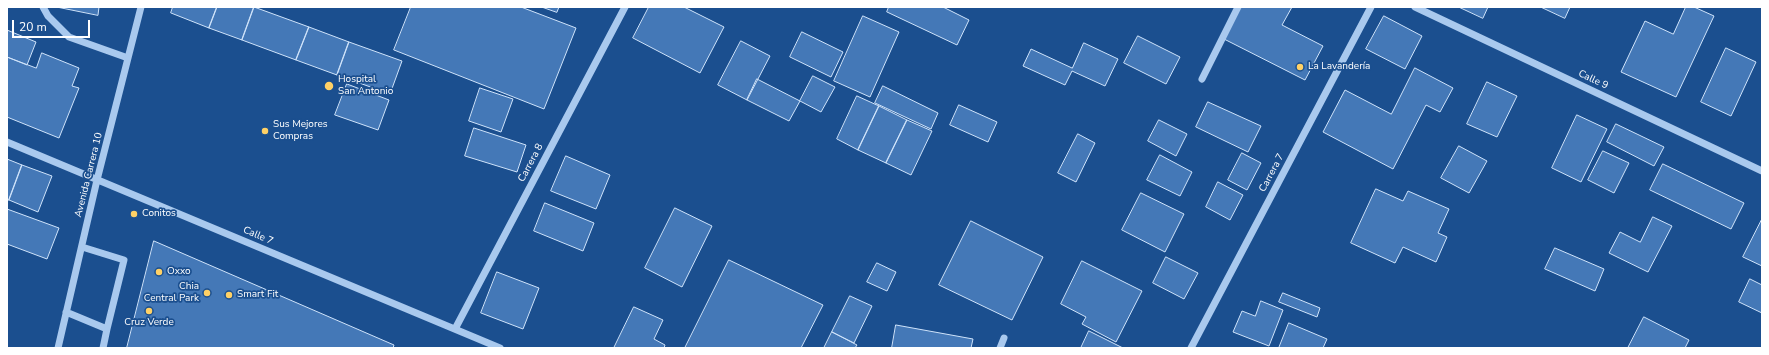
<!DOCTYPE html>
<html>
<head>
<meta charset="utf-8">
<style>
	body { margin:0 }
	#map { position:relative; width:1769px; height:355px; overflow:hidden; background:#1b4f8f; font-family:"Nunito Sans",sans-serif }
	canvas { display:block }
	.frame { position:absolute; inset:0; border:8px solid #fff; pointer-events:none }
	.scale { position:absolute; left:12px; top:20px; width:78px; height:18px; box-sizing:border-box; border:2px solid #fff; border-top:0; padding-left:5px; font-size:12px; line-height:14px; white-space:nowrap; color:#fff; -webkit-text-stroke:3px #1b4f8f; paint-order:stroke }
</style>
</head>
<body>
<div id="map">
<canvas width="1769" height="355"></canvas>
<div class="frame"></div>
<div class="scale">20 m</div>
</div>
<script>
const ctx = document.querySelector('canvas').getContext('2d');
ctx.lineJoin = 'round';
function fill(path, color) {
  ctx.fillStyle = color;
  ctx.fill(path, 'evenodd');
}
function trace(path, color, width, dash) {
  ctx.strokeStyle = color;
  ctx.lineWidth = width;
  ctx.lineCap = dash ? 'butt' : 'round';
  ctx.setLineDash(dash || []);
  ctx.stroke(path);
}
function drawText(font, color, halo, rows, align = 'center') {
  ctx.font = font + ' "Nunito Sans",sans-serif';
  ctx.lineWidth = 3.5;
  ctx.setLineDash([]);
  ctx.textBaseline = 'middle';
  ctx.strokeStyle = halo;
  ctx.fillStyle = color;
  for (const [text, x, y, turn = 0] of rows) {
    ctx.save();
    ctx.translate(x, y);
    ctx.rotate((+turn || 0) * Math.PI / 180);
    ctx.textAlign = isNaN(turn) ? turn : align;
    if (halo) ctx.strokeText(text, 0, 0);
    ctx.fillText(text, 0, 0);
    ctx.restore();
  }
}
const building = new Path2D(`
	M57 7H99L98 15Z
	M173 7H217L209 28 171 13Z
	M217 7H254L242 40 209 28Z
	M254 7 309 27 296 60 242 40Z
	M411 7H521L576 28 544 109 394 50Z
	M542 7H559L557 12Z
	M649 7H684L724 27 700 73 633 38Z
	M889 7H943L969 20 957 45 887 12Z
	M1241 7H1292L1282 25 1323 46 1305 80 1224 39Z
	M1459 7H1488L1483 18Z
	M1541 7H1570L1565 18Z
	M1686 7H1694L1714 16 1676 97 1621 72 1645 21 1673 34Z
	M863 16 899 32 870 97 834 81Z
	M1384 16 1422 36 1405 69 1366 49Z
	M309 27 349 42 337 75 296 60Z
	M7 30 36 42 27 65 7 57Z
	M802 32 843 52 831 77 790 57Z
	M1138 36 1180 57 1166 84 1124 63Z
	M741 41 770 56 747 100 718 85Z
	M349 42 402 61 390 94 337 75Z
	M1084 43 1118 59 1105 86 1072 71 1065 85 1023 66 1031 49 1072 68Z
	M1726 48 1756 62 1731 116 1701 102Z
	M42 53 79 68 72 86 79 88 59 138 7 117V57L36 68Z
	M1415 68 1453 88 1440 112 1426 105 1393 169 1323 132 1345 90 1391 114Z
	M813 76 835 87 821 112 800 101Z
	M757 79 800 101 789 121 747 100Z
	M1487 82 1517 96 1497 137 1467 124Z
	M347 84 389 100 378 130 335 115Z
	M883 86 938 113 931 129 875 103Z
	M480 88 513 99 501 132 469 121Z
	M857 96 879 106 858 150 837 139Z
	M1208 102 1261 126 1248 152 1196 127Z
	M959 105 997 122 988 142 950 125Z
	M879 106 907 120 886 163 858 150Z
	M1577 115 1607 129 1581 182 1552 168Z
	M907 120 932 131 911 175 886 163Z
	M1159 120 1187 134 1176 156 1148 141Z
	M1616 124 1664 147 1654 166 1607 142Z
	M474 128 526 145 517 172 465 156Z
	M1078 134 1095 143 1076 182 1058 173Z
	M1459 146 1487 161 1469 193 1441 178Z
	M1603 151 1629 163 1614 193 1588 180Z
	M1242 153 1261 163 1247 190 1228 180Z
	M1160 155 1192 172 1180 196 1147 180Z
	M566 156 610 175 596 209 551 191Z
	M7 159 22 165 9 200H7Z
	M1663 164 1744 203 1731 229 1650 190Z
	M22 165 52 176 38 212 9 200Z
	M1218 182 1243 195 1230 220 1206 207Z
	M1376 189 1403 201 1408 191 1449 209 1438 233 1447 237 1436 262 1403 247 1395 263 1351 243Z
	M1141 193 1184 214 1165 252 1122 230Z
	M545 203 594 223 583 251 534 231Z
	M675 208 712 226 682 287 645 268Z
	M7 209 59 228 47 259 7 244Z
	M1653 217 1672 226 1648 272 1609 253 1620 232 1640 242Z
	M1762 219V266L1743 257Z
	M971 221 1043 257 1012 320 939 285Z
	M154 241 394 345 393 348H127Z
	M1555 248 1604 269 1595 291 1545 269Z
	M1166 257 1198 273 1184 299 1153 283Z
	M729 260 823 305 801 348H685Z
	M1082 261 1142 291 1116 342 1082 324 1086 317 1061 304Z
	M877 263 896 272 887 291 867 282Z
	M497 272 539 288 523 329 481 313Z
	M1750 279 1762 285V313L1739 302Z
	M1283 293 1320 308 1317 317 1279 302Z
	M850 296 872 306 854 343 832 332Z
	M1261 301 1283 310 1269 346 1233 332 1242 311 1255 316Z
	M634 307 663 320 654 339 665 345 664 348H614Z
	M1644 317 1689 340 1685 348H1628Z
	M1289 323 1327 339 1323 348H1279Z
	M896 325 973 339 971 348H892Z
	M1089 331 1123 348H1081Z
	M832 332 857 345 855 348H824Z`);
const minor = new Path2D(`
	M43 7 48 16 69 37 128 58
	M1415 7 1762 171
	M1202 79 1238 7
	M7 142 500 348
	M66 312 107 329 124 260 82 247
	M455 329 625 7
	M58 348 97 180 141 7
	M103 348 107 329
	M1000 348 1004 338
	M1191 348 1371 7`);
const markers = [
	[1300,67,4,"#ffd166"],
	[329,86,5,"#ffd166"],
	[265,131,4,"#ffd166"],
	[134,214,4,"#ffd166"],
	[159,272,4,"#ffd166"],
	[207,293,4,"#ffd166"],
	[229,295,4,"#ffd166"],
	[149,311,4,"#ffd166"]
];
const poiNames = [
	["La Lavandería",1308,67],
	["Hospital",338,80],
	["San Antonio",338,92],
	["Sus Mejores",273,125],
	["Compras",273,137],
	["Conitos",142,214],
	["Oxxo",167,272],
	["Chia",199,287,"right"],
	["Central Park",199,299,"right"],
	["Smart Fit",237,295],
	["Cruz Verde",149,323,"center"]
];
const streetNames = [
	["Calle 9",1593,80,25],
	["Carrera 8",531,163,-62],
	["Carrera 7",1272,173,-62],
	["Avenida Carrera 10",89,175,-76],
	["Calle 7",258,236,23]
];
fill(building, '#4478b7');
trace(building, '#cfe3fa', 1);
trace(minor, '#a9c9ee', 7);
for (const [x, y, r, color] of markers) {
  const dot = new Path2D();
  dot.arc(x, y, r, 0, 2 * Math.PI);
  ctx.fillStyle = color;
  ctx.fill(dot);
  trace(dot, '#1b4f8f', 1.5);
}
drawText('10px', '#fff', '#1b4f8f', poiNames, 'left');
drawText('10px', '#fff', '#1b4f8f', streetNames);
</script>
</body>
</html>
